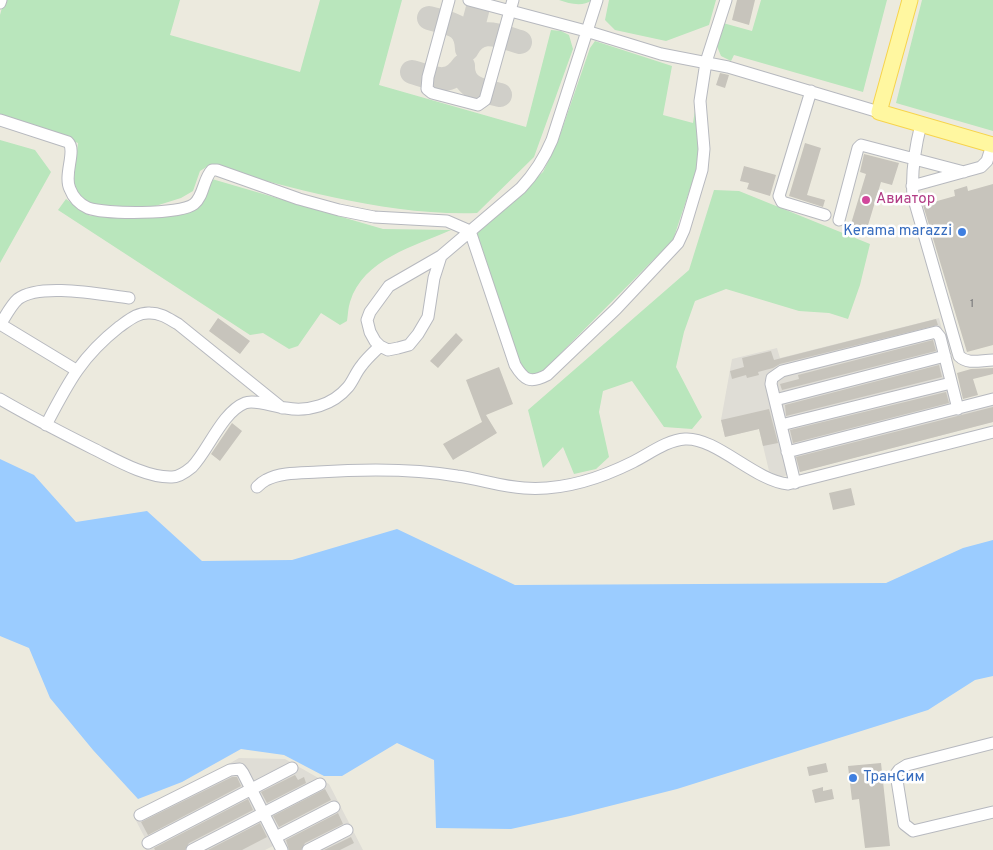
<!DOCTYPE html>
<html>
<head>
<meta charset="utf-8">
<style>
	body { margin:0 }
	canvas { display:block; background:#eceade }
</style>
</head>
<body>
<canvas width="993" height="850"></canvas>
<script>
const ctx = document.querySelector('canvas').getContext('2d');
ctx.lineJoin = 'round';
function fill(path, color) {
  ctx.fillStyle = color;
  ctx.fill(path, 'evenodd');
}
function trace(path, color, width, dash) {
  ctx.strokeStyle = color;
  ctx.lineWidth = width;
  ctx.lineCap = dash ? 'butt' : 'round';
  ctx.setLineDash(dash || []);
  ctx.stroke(path);
}
function drawText(font, color, halo, rows, align = 'center') {
  ctx.font = font + ' Overpass,sans-serif';
  ctx.lineWidth = 5;
  ctx.setLineDash([]);
  ctx.textBaseline = 'middle';
  ctx.strokeStyle = halo;
  ctx.fillStyle = color;
  for (const [text, x, y, turn = 0] of rows) {
    ctx.save();
    ctx.translate(x, y);
    ctx.rotate((+turn || 0) * Math.PI / 180);
    ctx.textAlign = isNaN(turn) ? turn : align;
    if (halo) ctx.strokeText(text, 0, 0);
    ctx.fillText(text, 0, 0);
    ctx.restore();
  }
}
const industrial = new Path2D(`
	M939 318 961 402 993 394V422L780 477 769 471 759 429 725 437 721 420 732 359 777 348 780 358Z
	M239 758 285 759 329 784 363 850H277L275 845 265 850H146L143 844 145 838 133 815 187 788Z`);
const green = new Path2D(`
	M4 0H180L170 35 300 72 320 0H402L379 85 526 127 551 30 561 31 569 35 573 49 534 157 477 213C385 216 296 188 208 166L200 171 193 191 181 198 149 208 92 204 79 196 73 184 78 143 0 114V15Z
	M559 0H592C583 7 570 4 559 0Z
	M609 0H716L709 25 666 41 615 30 605 20Z
	M761 0H887L863 92 734 55 731 61 721 56 716 44 723 23 752 31Z
	M922 0H993V131L896 103Z
	M595 41 672 66 663 115 693 123 695 110 700 133 699 162 673 240 539 375 531 377 521 370 473 232 543 172 558 141 590 48Z
	M0 140 35 150 51 172 0 263Z
	M212 179 383 229 451 230C415 246 363 259 350 302 348 308 348 315 347 321L340 325 321 313 298 346 289 349 263 333 250 335 58 210 66 199 90 216 176 215 200 207Z
	M714 190 739 191 870 244 860 285 848 319 829 313 799 311 726 289 695 301 684 332 676 367 702 417 692 429 664 427 632 381 603 391 599 412 609 457 596 469 574 474 563 447 543 468 528 410 689 270Z`);
const water = new Path2D(`
	M0 459 34 475 76 522 147 511 202 561 292 560 397 529 515 585 886 583 963 548 993 540V676L975 680 928 710 677 789 570 816 511 829 436 828 434 760 397 743 342 776H324L284 755 241 749 182 782 138 799 93 750 50 698 29 648 0 636Z`);
const taxiway = new Path2D(`
	M429 18C450 24 466 23 467 49 479 25 500 36 520 42
	M467 49 480 0
	M412 72C433 78 449 87 463 66 462 88 482 91 500 95`);
const building = new Path2D(`
	M737 0H755L749 25 732 20Z
	M720 73 729 75 725 88 716 85Z
	M805 143 821 148 807 195 825 200 823 207 789 196Z
	M864 154 899 163 892 185 881 182 866 232 850 227 866 174 860 172Z
	M744 166 776 175 770 196 747 189 749 183 740 181Z
	M993 184V345L967 352 923 205 955 196 954 190 967 186 968 191Z
	M218 318 250 341 240 354 209 331Z
	M936 319 938 325 780 364 773 368 758 372 759 375 747 378 746 375 732 379 730 371 744 367 742 358 771 351 774 360Z
	M456 333 463 340 438 368 430 361Z
	M933 340 936 351 782 390 780 384 799 379 798 375Z
	M939 365 942 377 786 416 785 405Z
	M499 367 513 404 486 415 497 433 453 460 443 444 482 422 466 380Z
	M993 368V374L973 379 978 395 963 399 957 373 971 369Z
	M946 392 949 403 793 443 790 430Z
	M993 407V422L800 472 796 457Z
	M769 409 778 443 763 446 759 429 725 437 721 420Z
	M232 423 242 431 220 461 211 454Z
	M851 488 855 505 833 510 829 493Z
	M826 763 828 772 809 776 807 767Z
	M881 763 890 846 865 848 859 799 852 800 848 766Z
	M295 775 298 780 304 777 306 783 267 803 261 792Z
	M232 777H237L241 786 148 835 141 822Z
	M823 787V791L832 789 834 799 815 803 812 790Z
	M325 789 331 800 279 827 273 816Z
	M248 799 253 810 189 843 185 850H155L154 848Z
	M338 813 343 824 305 843 301 850H289L286 840Z
	M260 823 267 837 242 850H208Z
	M351 837 354 843 340 850H324Z`);
const minor = new Path2D(`
	M449 0 428 77 427 89 432 93 478 105 485 100 513 0
	M469 0 586 31 661 54 728 67 879 112
	M0 3 1 0
	M811 91 779 196 782 202 825 215
	M0 120 68 142C77 150 63 175 70 189 73 197 79 204 88 208 105 214 180 215 194 204 204 196 203 179 212 170H217L299 199 339 210 374 217 447 221 470 231 515 365C524 380 530 384 547 375L616 309 678 243 684 230 702 170 704 149 700 101 706 62 726 0
	M921 124C915 148 911 171 913 196L959 356C968 365 981 360 993 360
	M912 186 981 167 987 161 992 145
	M839 220 858 148 861 145 964 172
	M441 256 434 278 428 317 418 334 409 345 398 348 388 350 380 346 375 341 370 332 367 320 370 312 389 286 441 256 521 188C535 173 544 159 552 140L597 0
	M0 324 76 370
	M0 325C5 317 11 305 18 299 40 282 103 295 129 298
	M0 399C31 417 62 433 94 449 116 460 147 478 172 477 179 477 186 472 192 467 208 451 222 412 245 403 254 399 275 407 286 408 308 412 333 405 348 387 353 381 356 372 362 365 367 358 374 352 380 346
	M775 400 945 356
	M46 425C68 383 81 357 119 327 129 320 138 312 150 313 161 313 169 319 178 324L282 408
	M781 425 951 383
	M787 452 993 399
	M795 483 771 384 772 378 782 371 936 332 940 337 958 409
	M257 487C259 485 262 482 266 480 281 472 301 473 318 472 364 469 411 468 457 476 480 479 502 487 524 488 563 491 599 479 633 462 649 454 667 440 685 439 716 437 755 481 788 484L993 432
	M993 743 907 765 899 770 896 774 904 824 913 831 993 812
	M140 815 230 770 240 769 243 773 282 850
	M276 837 334 807
	M148 843 292 768
	M192 850 320 784
	M308 850 347 830`);
const major = new Path2D(`
	M910 0 879 112 993 145`);
const markers = [
	[866,200,5,"#d1479c"],
	[962,232,5,"#3f7fe0"],
	[853,778,5,"#3f7fe0"]
];
const numberNames = [
	["1",972,305]
];
const hotelNames = [
	["Авиатор",876,200]
];
const shopNames = [
	["Kerama marazzi",952,232],
	["ТранСим",863,778,"left"]
];
fill(industrial, '#dfddd6');
fill(green, '#b9e6bc');
fill(water, '#9bccff');
trace(taxiway, '#d0cfc9', 24);
fill(building, '#c7c4bc');
trace(minor, '#b7b9bf', 13);
trace(major, '#f7d44c', 17);
trace(minor, '#fff', 11);
trace(major, '#fff7a0', 15);
for (const [x, y, r, color] of markers) {
  const dot = new Path2D();
  dot.arc(x, y, r, 0, 2 * Math.PI);
  ctx.fillStyle = color;
  ctx.fill(dot);
  trace(dot, '#fff', 2);
}
drawText('12px', '#747578', null, numberNames);
drawText('15px', '#b23c85', '#fff', hotelNames, 'left');
drawText('15px', '#366cbe', '#fff', shopNames, 'right');
</script>
</body>
</html>
